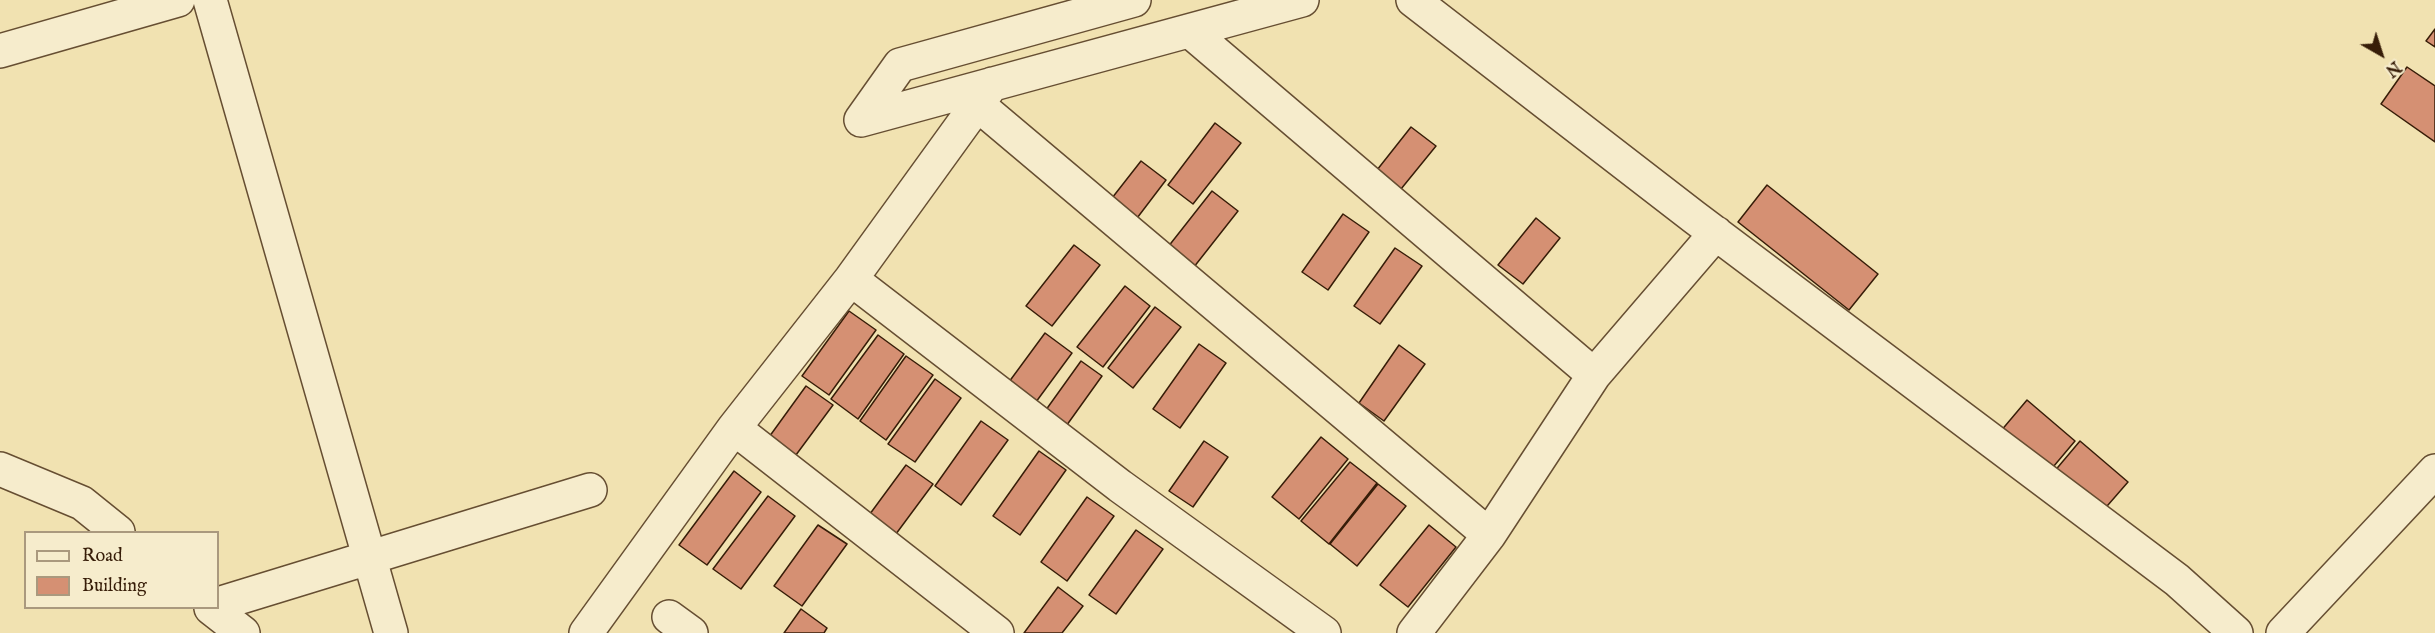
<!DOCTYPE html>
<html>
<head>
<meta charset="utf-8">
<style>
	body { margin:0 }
	#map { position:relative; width:2435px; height:633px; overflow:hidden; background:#f1e2b1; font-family:"IM FELL English",serif }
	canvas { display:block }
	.legend { position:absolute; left:24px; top:531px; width:195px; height:78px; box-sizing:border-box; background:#f6eccc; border:2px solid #aa997e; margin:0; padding:8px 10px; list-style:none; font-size:18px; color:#371d08 }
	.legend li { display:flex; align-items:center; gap:12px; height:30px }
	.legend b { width:30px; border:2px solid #aa997e }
	.north { position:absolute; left:2351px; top:24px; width:60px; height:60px; -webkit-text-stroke:4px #f6eccc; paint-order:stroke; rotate:141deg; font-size:16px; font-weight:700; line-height:24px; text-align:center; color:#371d08 }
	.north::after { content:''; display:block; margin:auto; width:21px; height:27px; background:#371d08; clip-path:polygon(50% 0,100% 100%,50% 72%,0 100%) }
</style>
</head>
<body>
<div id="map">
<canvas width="2435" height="633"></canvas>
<ul class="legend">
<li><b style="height:8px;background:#f6eccc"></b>Road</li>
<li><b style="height:16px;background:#d59073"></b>Building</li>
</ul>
<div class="north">N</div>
</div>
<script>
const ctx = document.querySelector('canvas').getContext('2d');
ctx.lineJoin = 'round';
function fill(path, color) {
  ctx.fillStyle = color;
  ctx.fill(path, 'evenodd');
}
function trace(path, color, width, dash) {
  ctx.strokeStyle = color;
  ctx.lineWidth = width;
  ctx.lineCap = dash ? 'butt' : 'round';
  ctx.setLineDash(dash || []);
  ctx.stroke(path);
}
const building = new Path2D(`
	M2435 29V47L2426 41Z
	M2407 67 2435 86V142L2381 104Z
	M1215 123 1241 143 1193 204 1168 185Z
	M1411 127 1436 146 1401 189 1377 170Z
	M1141 161 1166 180 1131 226 1105 207Z
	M1767 185 1878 274 1849 310 1738 222Z
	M1212 191 1238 211 1190 272 1164 252Z
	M1343 214 1369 232 1328 290 1302 272Z
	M1536 218 1560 238 1523 284 1498 265Z
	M1074 245 1100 265 1052 326 1026 306Z
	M1395 248 1422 266 1380 324 1354 306Z
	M1125 286 1150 306 1103 367 1077 347Z
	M1155 307 1181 327 1133 388 1108 368Z
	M849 311 876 330 829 395 802 376Z
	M1045 333 1072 353 1033 406 1006 386Z
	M878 335 904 354 858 419 831 399Z
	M1199 344 1226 363 1180 428 1153 409Z
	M1399 345 1425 364 1384 421 1359 403Z
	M906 356 933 375 886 440 860 421Z
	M1081 361 1102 376 1064 429 1043 414Z
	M935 379 961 398 915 462 888 444Z
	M806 386 833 405 790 463 764 444Z
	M2027 400 2075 441 2048 473 2000 432Z
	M981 421 1008 440 961 505 935 486Z
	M1321 437 1348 459 1299 519 1272 497Z
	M1204 441 1228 457 1193 507 1169 491Z
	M2080 441 2128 482 2101 513 2053 473Z
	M1039 451 1066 470 1020 535 993 516Z
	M1350 462 1377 483 1329 544 1301 521Z
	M906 465 933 484 890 542 864 522Z
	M734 471 761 492 707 565 679 545Z
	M1378 484 1406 506 1357 566 1330 544Z
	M768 496 795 516 741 589 713 569Z
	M1087 497 1114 516 1067 581 1041 562Z
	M818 525 847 544 802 606 774 586Z
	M1429 525 1456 547 1408 607 1380 585Z
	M1136 530 1163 549 1116 614 1089 595Z
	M1058 587 1083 606 1062 633H1024Z
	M801 609 827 628 824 633H784Z`);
const minor = new Path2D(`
	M210 0 391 633
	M1134 0 900 65 861 120 1302 0
	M1413 0 1694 217 2177 580 2236 633
	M1191 32 1594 375
	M0 51 178 0
	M977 104 1489 535
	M851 279 1120 486 1324 633
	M734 428 997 633
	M0 469 82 503 118 532
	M218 604 590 490
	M211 608 243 633
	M669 617 691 633
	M586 633 734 428 851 279 992 84
	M1414 633 1489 535 1594 375 1716 233
	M2283 633 2435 471`);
fill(building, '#d59073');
trace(building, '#371d08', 1.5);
trace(minor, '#664e32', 36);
trace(minor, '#f6eccc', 33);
</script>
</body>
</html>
